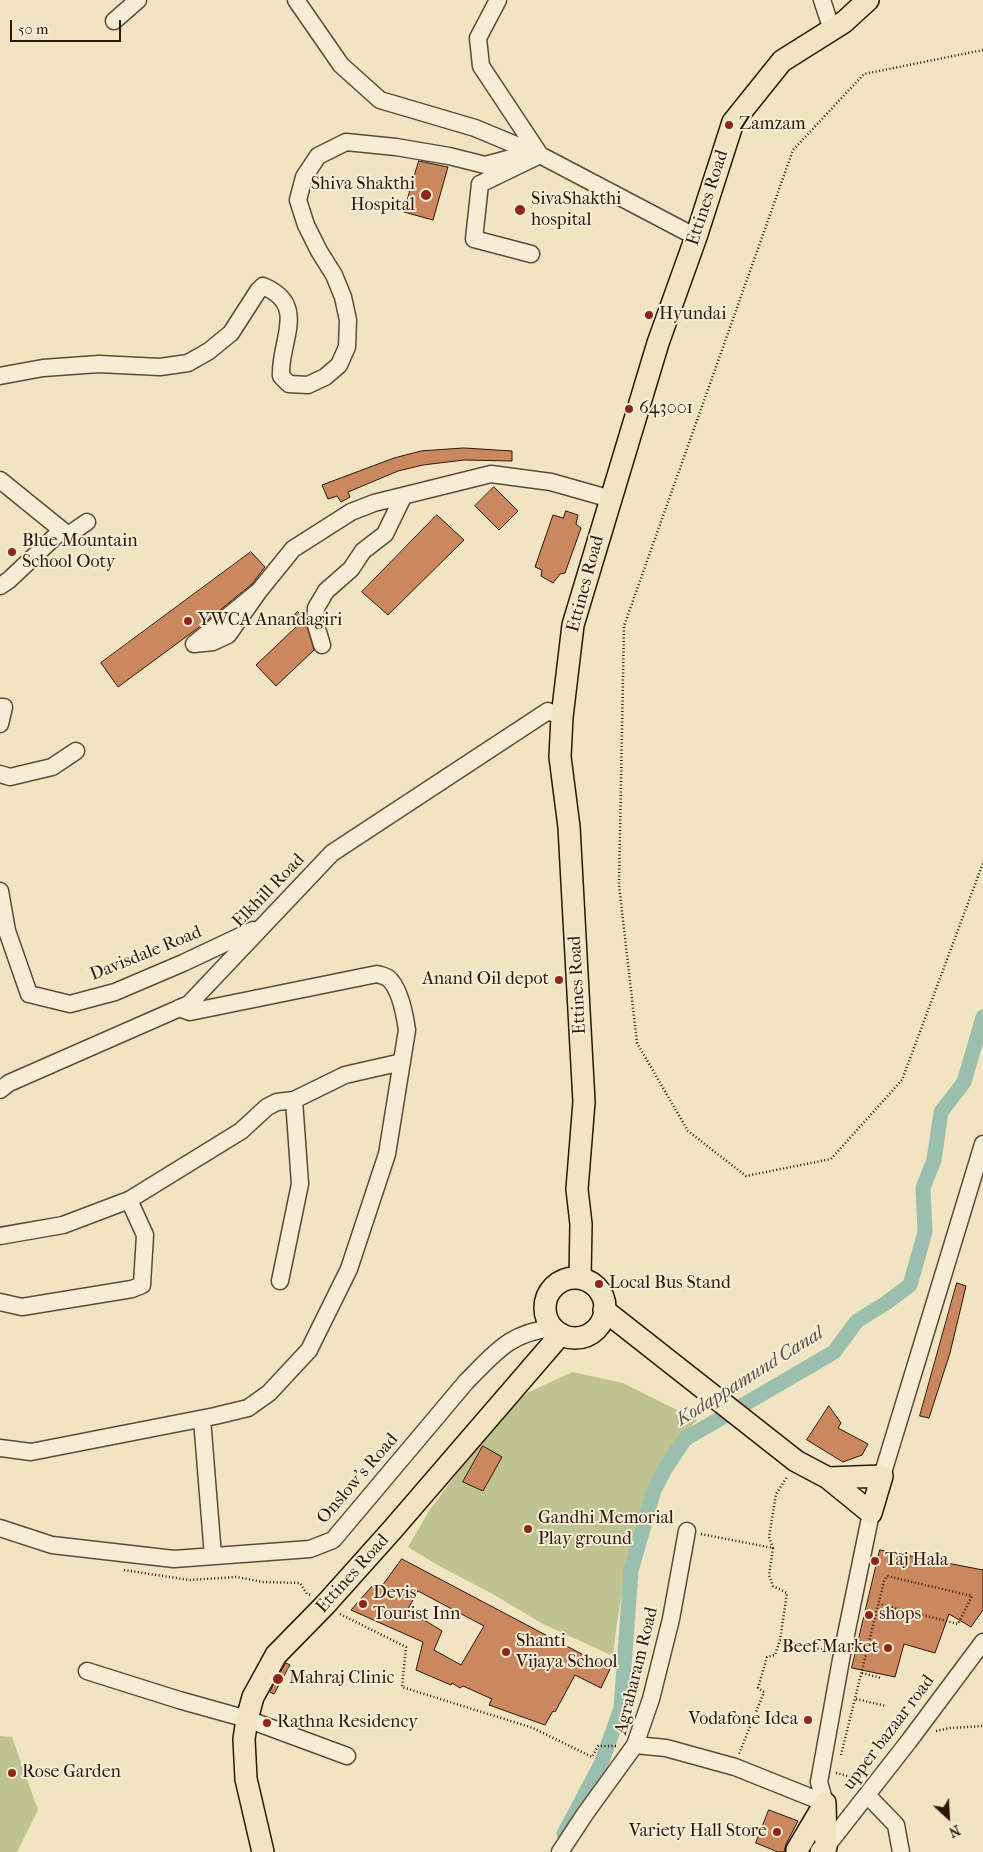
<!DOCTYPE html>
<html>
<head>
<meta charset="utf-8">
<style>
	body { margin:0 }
	#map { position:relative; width:983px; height:1852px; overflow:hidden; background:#f1e4c1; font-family:"IM FELL French Canon",serif }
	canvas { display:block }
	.north { position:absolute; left:923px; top:1792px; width:50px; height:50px; -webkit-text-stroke:4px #f6edd7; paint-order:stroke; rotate:155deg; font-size:14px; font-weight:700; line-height:20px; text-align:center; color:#311508 }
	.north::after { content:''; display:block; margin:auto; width:18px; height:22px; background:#311508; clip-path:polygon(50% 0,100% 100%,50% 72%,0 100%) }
	.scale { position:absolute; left:10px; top:20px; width:111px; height:22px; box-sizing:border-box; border:2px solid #311508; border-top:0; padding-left:6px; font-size:15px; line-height:18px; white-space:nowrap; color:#311508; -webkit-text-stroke:4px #f6edd7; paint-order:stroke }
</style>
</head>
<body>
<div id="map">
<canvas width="983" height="1852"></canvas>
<div class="north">N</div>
<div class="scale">50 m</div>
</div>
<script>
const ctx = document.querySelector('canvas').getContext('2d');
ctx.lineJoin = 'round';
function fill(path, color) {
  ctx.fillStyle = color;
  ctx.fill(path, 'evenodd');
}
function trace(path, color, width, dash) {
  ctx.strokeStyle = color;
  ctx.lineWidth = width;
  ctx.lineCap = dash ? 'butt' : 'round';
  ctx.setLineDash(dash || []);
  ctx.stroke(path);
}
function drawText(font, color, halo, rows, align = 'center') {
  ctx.font = font + ' "IM FELL French Canon",serif';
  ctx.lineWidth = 4;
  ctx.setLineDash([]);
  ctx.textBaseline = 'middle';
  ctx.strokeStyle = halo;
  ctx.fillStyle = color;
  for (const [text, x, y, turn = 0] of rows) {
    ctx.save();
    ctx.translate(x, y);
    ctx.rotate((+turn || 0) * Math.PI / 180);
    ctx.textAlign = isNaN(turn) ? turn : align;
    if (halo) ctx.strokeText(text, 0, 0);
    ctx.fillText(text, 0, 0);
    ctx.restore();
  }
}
const green = new Path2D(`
	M572 1372 623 1383 697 1420C689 1429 679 1438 672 1448 636 1502 620 1592 613 1656L543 1624 491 1593 439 1566 408 1547 429 1511 486 1434 527 1393Z
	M0 1736 12 1737 38 1810 17 1852H0Z`);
const canal = new Path2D(`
	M564 1834 601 1764 621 1708 631 1571 654 1490 665 1469 685 1439 834 1352 857 1321 886 1303 910 1285 925 1232 923 1188 934 1160 941 1112 964 1082 983 1017`);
const building = new Path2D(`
	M419 161 448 167 433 220 404 212Z
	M464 448 512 451V461L464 460 423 465 398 471 348 492 350 497 341 502 337 496 328 499 322 485 394 458 421 451Z
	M494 487 518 511 499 530 475 506Z
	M566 511 578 515 576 524 581 528 565 573 560 574 553 583 541 576 542 570 535 567 553 515 563 518Z
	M437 515 464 540 388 615 362 592Z
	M251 552 265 567 252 584 198 628 118 687 101 663Z
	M298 612 305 619 314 650 276 686 256 665 296 627 288 620Z
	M957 1283 966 1286 950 1353 929 1418 920 1416Z
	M829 1406 841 1423 838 1428 868 1444 862 1455 843 1462 807 1440Z
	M483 1446 502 1457 483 1491 463 1482Z
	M880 1550 983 1570V1610L971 1627 949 1614 935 1653 904 1644 895 1677 852 1668Z
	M402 1559 610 1669 601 1688 575 1675 555 1712 553 1711 545 1725 489 1705 492 1699 463 1686 460 1688 452 1683 451 1685 416 1670 423 1642 351 1610 373 1585 380 1588ZM418 1591 484 1626 461 1665 434 1650 442 1631 408 1610Z
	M286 1663 290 1665 274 1694 270 1692Z
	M769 1810 798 1821 786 1844 784 1852H778L756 1843Z`);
const path = new Path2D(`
	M983 50 864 74 793 150 624 626 619 885 637 1043 688 1131 746 1176 831 1159 902 1080 983 863
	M701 1534 773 1548 769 1575 773 1586 787 1593 780 1640 775 1655 767 1657 758 1688 764 1692 739 1754
	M773 1548 769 1537 776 1494 787 1477
	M124 1570 189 1580 237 1577 263 1582 300 1583 307 1594 311 1595
	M340 1614 406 1647 402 1687 533 1728 592 1757 598 1746H616
	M780 1640 827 1651
	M862 1673 881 1678
	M856 1699 886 1706
	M936 1731 950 1728 983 1726
	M841 1755 884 1581 887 1576 972 1596 958 1624 879 1604
	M836 1773 859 1779`);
const minor = new Path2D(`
	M296 0 341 65 380 100 475 128 540 155 480 184 474 239 531 254
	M498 0 478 38 481 66 540 155 696 237
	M822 0 832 30
	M114 21 138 0
	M0 376 43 368 99 364 160 367 188 363 209 351 231 333 258 291 263 286C309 305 279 341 281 376L289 384 308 385 325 377 339 365 347 347 348 320 343 297 334 275 319 251 306 225 298 200 304 177 318 156 346 142 396 147 449 156 485 165 534 152
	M0 480 68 535 87 522
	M0 586 9 580 62 530
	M259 591 194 644 213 642 228 635 259 591 293 549 351 512 374 503 491 474 551 482 611 499
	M322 645 315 622 316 608 326 591 351 569 363 551 385 534 403 497
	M0 707H4L0 724
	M0 774 10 777 52 767 76 751
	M0 891 7 931 29 994 70 1004 115 992 183 963 253 930
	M0 1090 9 1083 189 1004 332 853 548 711 562 717
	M0 1236 63 1225 129 1200 241 1131 267 1107 277 1102 294 1100 345 1075 402 1062
	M280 1281 300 1184 294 1100
	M0 1302 22 1307 132 1289 142 1285 145 1235 129 1200
	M202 1419 213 1556
	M0 1448 31 1452 215 1416 248 1408 269 1393 309 1350 349 1269 387 1154 407 1030C405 1016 400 988 388 978 385 976 380 975 377 974L190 1012 179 1008
	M882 1476 983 1144
	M0 1528 52 1545 174 1559 310 1549 333 1540 466 1382C495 1353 510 1332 553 1328
	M87 1671 179 1700 247 1719 347 1756
	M635 1745 666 1748 735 1767 825 1803
	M867 1795 896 1825 901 1852
	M825 1803 819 1782 842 1654 871 1513
	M826 1847 909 1741 983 1642
	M560 1852 585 1814 635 1745 651 1699 671 1619 687 1531`);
const major = new Path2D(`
	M580 1278 581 1224 577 1189 584 1102 569 827 560 757 562 717 573 625 658 343 696 237 733 122 782 61 844 22 868 0
	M545 1308a30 30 0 1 1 60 0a30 30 0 1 1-60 0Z
	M604 1310 796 1461 828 1478
	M882 1476 871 1513 828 1478Z
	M263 1852 246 1779 244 1739 247 1719 253 1697 276 1655 325 1605 393 1529 561 1334
	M797 1852V1850L825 1803 826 1847 821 1852`);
const markers = [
	[729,125,5,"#8f2418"],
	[426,195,6,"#8f2418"],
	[520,210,6,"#8f2418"],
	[649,315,5,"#8f2418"],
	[629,409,5,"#8f2418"],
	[12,552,5,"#8f2418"],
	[188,621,5,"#8f2418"],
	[559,980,5,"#8f2418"],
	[599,1284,5,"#8f2418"],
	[528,1529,5,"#8f2418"],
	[875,1561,5,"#8f2418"],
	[363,1604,5,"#8f2418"],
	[869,1615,5,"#8f2418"],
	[888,1648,5,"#8f2418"],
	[506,1652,5,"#8f2418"],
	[278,1679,6,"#8f2418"],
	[808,1720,5,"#8f2418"],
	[267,1723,5,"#8f2418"],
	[12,1773,5,"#8f2418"],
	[777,1832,5,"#8f2418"]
];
const poiNames = [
	["Zamzam",739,125],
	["Shiva Shakthi",415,185,"right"],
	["Hospital",415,206,"right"],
	["SivaShakthi",531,200],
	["hospital",531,221],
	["Hyundai",659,315],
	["643001",639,409],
	["Blue Mountain",22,542],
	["School Ooty",22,563],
	["YWCA Anandagiri",198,621],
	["Anand Oil depot",549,980,"right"],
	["Local Bus Stand",609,1284],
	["Gandhi Memorial",538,1519],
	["Play ground",538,1540],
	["Taj Hala",885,1561],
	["Devis",373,1594],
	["Tourist Inn",373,1615],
	["shops",879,1615],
	["Shanti",516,1642],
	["Vijaya School",516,1663],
	["Beef Market",878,1648,"right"],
	["Mahraj Clinic",289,1679],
	["Vodafone Idea",798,1720,"right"],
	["Rathna Residency",277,1723],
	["Rose Garden",22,1773],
	["Variety Hall Store",767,1832,"right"]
];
const streetNames = [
	["Ettines Road",708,198,-72],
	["Ettines Road",586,584,-75],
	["Elkhill Road",269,891,-46],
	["Davisdale Road",146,954,-22],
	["Ettines Road",578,985,-93],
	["Onslow's Road",358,1479,-49],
	["Ettines Road",353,1574,-48],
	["Agraharam Road",637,1671,-76],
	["upper bazaar road",889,1733,-53]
];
const waterNames = [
	["Kodappamund Canal",750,1377,-32]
];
fill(green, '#bec390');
trace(canal, '#9bbfae', 15);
fill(building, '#cb885f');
trace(building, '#311508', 1);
trace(minor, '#614936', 19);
trace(major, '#311508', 24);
trace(path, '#311508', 2.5, [1, 2.5]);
trace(minor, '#f6edd7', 16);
trace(major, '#f1e4c1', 21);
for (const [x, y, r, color] of markers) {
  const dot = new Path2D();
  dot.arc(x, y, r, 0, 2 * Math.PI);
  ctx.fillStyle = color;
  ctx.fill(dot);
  trace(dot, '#f6edd7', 2);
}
drawText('18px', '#311508', '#f6edd7', poiNames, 'left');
drawText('18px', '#311508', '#f6edd7', streetNames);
drawText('italic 19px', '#565042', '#f6edd7', waterNames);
</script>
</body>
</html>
